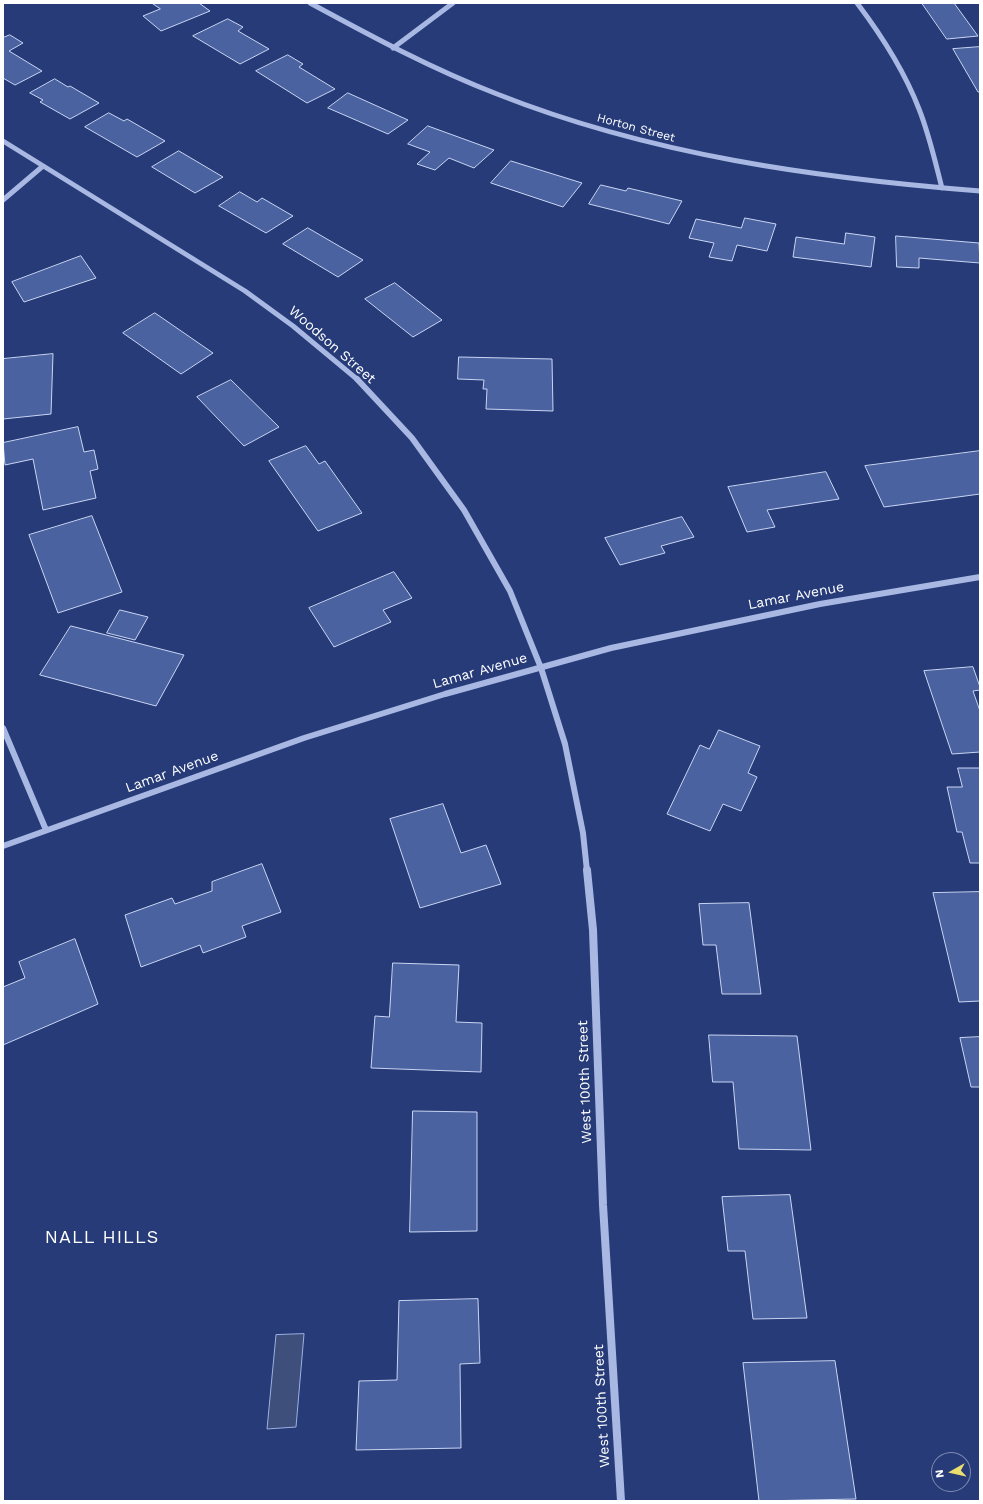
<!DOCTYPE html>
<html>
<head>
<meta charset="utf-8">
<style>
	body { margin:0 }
	#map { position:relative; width:983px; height:1504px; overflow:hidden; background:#263b78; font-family:"Work Sans",sans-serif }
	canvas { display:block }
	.frame { position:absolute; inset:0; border:4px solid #fff; pointer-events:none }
	.north { position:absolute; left:931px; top:1452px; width:40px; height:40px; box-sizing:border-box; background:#263b78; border:1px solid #7d89ae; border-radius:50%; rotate:262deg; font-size:11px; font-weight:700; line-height:16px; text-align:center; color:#fff }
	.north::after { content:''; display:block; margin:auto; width:14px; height:18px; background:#ecde6e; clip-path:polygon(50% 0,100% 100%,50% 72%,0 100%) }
</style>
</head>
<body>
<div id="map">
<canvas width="983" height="1504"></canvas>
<div class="frame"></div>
<div class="north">N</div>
</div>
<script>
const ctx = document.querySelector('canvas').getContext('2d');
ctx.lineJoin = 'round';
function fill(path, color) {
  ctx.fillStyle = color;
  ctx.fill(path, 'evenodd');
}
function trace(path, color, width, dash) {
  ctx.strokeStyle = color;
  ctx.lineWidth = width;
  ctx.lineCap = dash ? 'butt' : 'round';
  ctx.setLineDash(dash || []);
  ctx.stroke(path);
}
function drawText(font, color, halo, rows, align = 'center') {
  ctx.font = font + ' "Work Sans",sans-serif';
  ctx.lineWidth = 4;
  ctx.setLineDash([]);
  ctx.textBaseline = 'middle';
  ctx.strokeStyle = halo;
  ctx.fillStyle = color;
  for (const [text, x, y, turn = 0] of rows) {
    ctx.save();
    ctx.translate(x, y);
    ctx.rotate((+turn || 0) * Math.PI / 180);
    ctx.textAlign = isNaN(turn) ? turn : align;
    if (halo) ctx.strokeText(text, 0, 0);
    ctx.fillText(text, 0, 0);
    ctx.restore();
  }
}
const water = new Path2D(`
	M304 1334 296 1427 267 1429 276 1335Z`);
const building = new Path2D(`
	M152 3H199L210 11 161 31 143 16 160 9Z
	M922 3H954L978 36 947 39Z
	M228 19 243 27 238 31 269 49 240 64 193 36Z
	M10 35 23 43 9 51 42 71 15 85 3 78V38Z
	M980 47V92H978L953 49Z
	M288 55 303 64 299 67 335 89 307 103 256 71Z
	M55 79 68 87 70 86 99 103 70 119 40 102 43 100 30 93Z
	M348 93 408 120 388 134 328 108Z
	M109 113 124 121 127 119 165 141 137 157 85 127Z
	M428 126 494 150 474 168 449 158 435 170 417 164 430 152 408 144Z
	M179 151 223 177 195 193 152 167Z
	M511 161 582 183 563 207 491 183Z
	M601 185 626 191 628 188 682 201 669 224 589 204Z
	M240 192 257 202 262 198 293 216 266 233 219 206Z
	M745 218 776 224 767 251 737 245 732 261 709 257 714 243 689 238 696 219 741 228Z
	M308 228 363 260 338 277 283 244Z
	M846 233 875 237 871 267 793 257 796 237 844 244Z
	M896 236 979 243 980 263 919 258V268L897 267Z
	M81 256 96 278 24 302 12 282Z
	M395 283 442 320 413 337 365 299Z
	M155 313 213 353 181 374 123 333Z
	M53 354 51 414 3 419V359Z
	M459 357 552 359 553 411 486 409 487 389H483L484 380 458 379Z
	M231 380 279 427 244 446 197 397Z
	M78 427 84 452 94 450 98 469 90 471 96 498 43 510 33 459 5 465 3 443Z
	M306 446 319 464 325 461 362 513 318 531 269 461Z
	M980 451V494L884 507 865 466Z
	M826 472 839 499 767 510 775 527 747 532 728 487Z
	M92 516 122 592 58 613 29 535Z
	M682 517 694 537 661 546 665 553 620 565 605 538Z
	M394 572 412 598 383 610 391 622 334 647 309 608Z
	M120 610 148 617 135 640 107 633Z
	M71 626 184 655 156 706 40 675Z
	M973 667 980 687V690L973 691 980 711V752L952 754 924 671Z
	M719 730 760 746 748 773 757 777 741 811 723 804 710 831 667 814 700 745 709 749Z
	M958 768H980V863H970L962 832H957L947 787H962Z
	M443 804 461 853 486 845 501 884 420 908 390 819Z
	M262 864 281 912 242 926 246 937 203 953 200 945 141 967 125 915 172 898 175 904 212 891V882Z
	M980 892V1001L959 1002 933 893Z
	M749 903 761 994H722L716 945H703L699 904Z
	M75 939 98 1004 3 1045V987L25 978 19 962Z
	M393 963 459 965 456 1022 482 1023 481 1072 371 1068 375 1016 389 1017Z
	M709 1035 797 1036 811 1150 739 1149 733 1082H713Z
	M980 1037V1087H971L960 1038Z
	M413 1111 477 1112V1231L410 1232Z
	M790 1195 807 1318 753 1319 745 1251H728L722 1197Z
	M478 1299 480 1363 460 1364 461 1448 356 1450 359 1381 397 1380 399 1301Z
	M835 1361 856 1499 759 1501 743 1363Z`);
const minorFar2 = new Path2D(`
	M310 3C371 36 432 69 497 94 651 155 816 178 980 191
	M857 3C882 36 904 70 919 109 929 134 935 161 942 188
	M393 48 453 3
	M3 141 245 291 293 326 358 380
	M3 200 43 166`);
const minorFar1 = new Path2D(`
	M357 379 412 438 464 510 510 591 541 668 565 744 583 833 587 871
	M3 728 46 830
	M3 846 304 738 445 694 611 648 820 604 980 577`);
const minor = new Path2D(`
	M587 870 593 930 603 1205 621 1501`);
const farStreetnames = [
	["Horton Street",636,128,15]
];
const streetNames = [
	["Woodson Street",332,345,41],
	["Lamar Avenue",796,596,-11],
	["Lamar Avenue",480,671,-16],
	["Lamar Avenue",172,772,-20],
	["West 100th Street",585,1082,-92],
	["West 100th Street",602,1406,-93]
];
const nearNeighbourhoodnames = [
	["NALL HILLS",102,1238]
];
fill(water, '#3f4f7c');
trace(water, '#9db1e3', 1);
fill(building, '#4a62a0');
trace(building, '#cad5f3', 1);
trace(minorFar2, '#a8b8e3', 5);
trace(minorFar1, '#a8b8e3', 6);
trace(minor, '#a8b8e3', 8);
drawText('12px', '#fff', '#263b78', farStreetnames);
drawText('14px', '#fff', '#263b78', streetNames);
ctx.letterSpacing = '1px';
drawText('18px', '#fff', '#263b78', nearNeighbourhoodnames);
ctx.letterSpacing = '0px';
</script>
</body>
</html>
